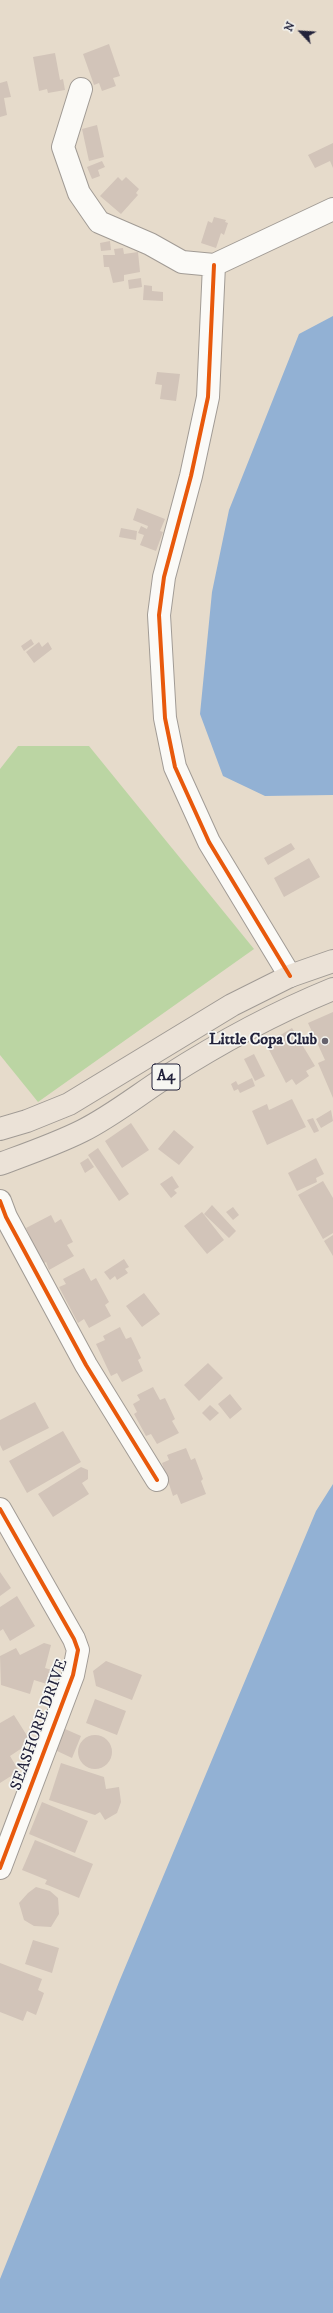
<!DOCTYPE html>
<html>
<head>
<meta charset="utf-8">
<style>
	body { margin:0 }
	#map { position:relative; width:333px; height:2313px; overflow:hidden; background:#e6dbcb; font-family:"IM FELL DW Pica",serif }
	canvas { display:block }
	.north { position:absolute; left:281px; top:12px; width:40px; height:40px; -webkit-text-stroke:3px #f6f6f2; paint-order:stroke; rotate:295deg; font-size:11px; font-weight:700; line-height:16px; text-align:center; color:#22223b }
	.north::after { content:''; display:block; margin:auto; width:14px; height:18px; background:#22223b; clip-path:polygon(50% 0,100% 100%,50% 72%,0 100%) }
</style>
</head>
<body>
<div id="map">
<canvas width="333" height="2313"></canvas>
<div class="north">N</div>
</div>
<script>
const ctx = document.querySelector('canvas').getContext('2d');
ctx.lineJoin = 'round';
function fill(path, color) {
  ctx.fillStyle = color;
  ctx.fill(path, 'evenodd');
}
function trace(path, color, width, dash) {
  ctx.strokeStyle = color;
  ctx.lineWidth = width;
  ctx.lineCap = dash ? 'butt' : 'round';
  ctx.setLineDash(dash || []);
  ctx.stroke(path);
}
function drawText(font, color, halo, rows, align = 'center') {
  ctx.font = font + ' "IM FELL DW Pica",serif';
  ctx.lineWidth = 3.5;
  ctx.setLineDash([]);
  ctx.textBaseline = 'middle';
  ctx.strokeStyle = halo;
  ctx.fillStyle = color;
  for (const [text, x, y, turn = 0] of rows) {
    ctx.save();
    ctx.translate(x, y);
    ctx.rotate((+turn || 0) * Math.PI / 180);
    ctx.textAlign = isNaN(turn) ? turn : align;
    if (halo) ctx.strokeText(text, 0, 0);
    ctx.fillText(text, 0, 0);
    ctx.restore();
  }
}
const green = new Path2D(`
	M18 746H89L254 949 38 1102 0 1055V769Z`);
const water = new Path2D(`
	M333 316V795L265 796 223 776 200 714 212 592 229 510 299 334Z
	M333 1484V2313H0V2279L119 1982 316 1511Z`);
const building = new Path2D(`
	M109 44 120 76 113 78 116 86 102 91 99 83 94 85 83 54Z
	M55 53 60 80 63 79 65 90 48 93 47 89 39 91 33 57Z
	M7 81 11 97 4 98 7 115 0 117V83Z
	M97 125 104 157 89 161 82 129Z
	M333 143V168L330 161 315 168 308 155Z
	M102 161 105 167 98 170 100 176 92 179 87 167Z
	M118 177 122 181 126 177 139 189 136 193 138 195 121 214 100 196Z
	M214 217 226 220 225 222 228 223 224 235 221 233 216 248 201 243 208 221 212 223Z
	M110 241 111 250 101 251 100 243Z
	M123 248 124 254 138 252 140 272 124 275V281L113 283 109 267H104L103 255H115L114 249Z
	M141 278 142 287 129 289 128 280Z
	M144 285 152 286V291L163 292V301L143 300Z
	M157 372 180 374 176 401 160 399 162 385 155 384Z
	M137 508 165 519 160 531 163 532 156 551 140 545 144 535 138 533 141 526 147 529 148 526 133 520Z
	M121 528 137 531 136 540 119 537Z
	M31 639 34 644 24 651 21 646Z
	M39 642 42 647 48 642 52 649 34 663 26 652Z
	M291 843 295 849 268 865 264 858Z
	M309 858 320 877 284 897 274 878Z
	M333 1012V1098L318 1063 325 1060 308 1023Z
	M292 1028 315 1066 306 1071 309 1076 296 1085 292 1079 286 1083 266 1044Z
	M254 1054 265 1076 255 1081 244 1059Z
	M252 1078 255 1086 240 1093 238 1089 234 1091 231 1084 236 1081 238 1085Z
	M292 1099 306 1127 267 1145 252 1111 267 1104 269 1110Z
	M331 1110 333 1121 321 1128 316 1119Z
	M313 1118 319 1131 314 1133 307 1120Z
	M131 1123 149 1150 122 1168 105 1141Z
	M174 1130 194 1147 179 1165 158 1149Z
	M98 1148 129 1194 119 1201 88 1155Z
	M88 1158 94 1167 85 1173 80 1163Z
	M316 1158 324 1174 316 1178 317 1182 297 1191 288 1173Z
	M172 1176 179 1187 174 1190 177 1193 171 1198 160 1184Z
	M323 1181 333 1198V1233L323 1239 298 1195Z
	M212 1205 236 1231 229 1238 204 1214Z
	M233 1207 239 1215 233 1220 226 1212Z
	M202 1212 224 1240 207 1254 184 1226Z
	M51 1215 55 1223 61 1219 73 1242 67 1245 74 1256 49 1270 46 1262 41 1265 27 1239 30 1237 26 1228Z
	M333 1235V1256L324 1241Z
	M124 1259 129 1267 125 1269 128 1273 117 1280 115 1276 110 1280 104 1272Z
	M84 1268 91 1281 96 1278 109 1302 105 1305 111 1316 89 1328 84 1319 78 1323 59 1287 66 1284 63 1279Z
	M144 1293 160 1314 142 1327 126 1306Z
	M120 1327 126 1339 131 1337 141 1358 138 1360 143 1371 122 1382 117 1373 111 1376 96 1344 105 1340 103 1336Z
	M208 1363 223 1378 199 1401 184 1385Z
	M153 1387 160 1400 165 1398 175 1419 172 1421 179 1433 157 1444 151 1434 146 1436 134 1414 137 1412 133 1404 140 1400 137 1395Z
	M230 1394 242 1409 230 1419 218 1404Z
	M35 1402 49 1428 3 1451 0 1445V1420Z
	M210 1405 219 1413 210 1421 202 1413Z
	M63 1431 81 1462 27 1493 9 1461Z
	M186 1448 191 1460 195 1458 203 1479 201 1481 206 1494 181 1504 177 1494 173 1496 162 1463 169 1460 167 1455Z
	M81 1467 88 1470V1479L82 1483 89 1494 53 1517 38 1494Z
	M0 1572 11 1588 0 1596Z
	M17 1596 35 1626 10 1641 3 1629 0 1631V1607Z
	M44 1643 51 1645 45 1668 55 1671 50 1685 34 1680 30 1694 1 1685 0 1656 16 1648 20 1655Z
	M106 1661 142 1675 132 1700 96 1686 93 1671Z
	M95 1699 126 1711 117 1735 86 1723Z
	M14 1715 31 1742 10 1756 19 1771 0 1783V1723Z
	M65 1729 81 1736 72 1758 55 1750Z
	M78 1752a17 17 0 1 1 34 0a17 17 0 1 1-34 0Z
	M61 1763 104 1777 106 1789 119 1787 121 1802 117 1813 105 1820 100 1812 95 1815 49 1800Z
	M42 1802 88 1821 75 1853 29 1834Z
	M35 1840 93 1864 79 1898 45 1884 47 1880 22 1870Z
	M36 1887 50 1891 58 1898 59 1914 51 1927 34 1926 24 1920 19 1903 28 1893Z
	M33 1940 59 1948 52 1973 25 1964Z
	M0 1963 42 1979 38 1990 44 1993 36 2015 27 2011 23 2021 0 2012Z`);
const minor = new Path2D(`
	M81 89 63 147 79 193 99 222 150 244 182 262 214 265 333 209
	M214 265 208 397 191 476 164 577 159 615 165 718 175 767 209 842 290 976
	M0 1201 6 1217 86 1365 157 1480
	M0 1509 74 1639 78 1650 73 1675 0 1868`);
const highway = new Path2D(`
	M0 1129 27 1121 69 1104 232 1005 290 976 333 961
	M0 1164C27 1154 56 1144 82 1131 112 1116 138 1095 166 1077 219 1043 274 1013 333 989`);
const cycleway = new Path2D(`
	M214 265 208 397 191 476 164 577 159 615 165 718 175 767 209 842 290 976
	M0 1201 6 1217 86 1365 157 1480
	M0 1509 74 1639 78 1650 73 1675 0 1868`);
const markers = [
	[325,1041,4,"#67636d"]
];
const shields = [
	[166,1077,28]
];
const shieldNames = [
	["A4",166,1077]
];
const poiNames = [
	["Little Copa Club",317,1041]
];
const streetNames = [
	["SEASHORE DRIVE",40,1725,-70]
];
fill(green, '#bbd5a3');
fill(water, '#92b1d4');
fill(building, '#d2c4b9');
trace(minor, '#a19b95', 24);
trace(highway, '#a19b95', 24);
trace(minor, '#fbfaf7', 22);
trace(highway, '#ebe2d7', 22);
trace(cycleway, '#e8590c', 4);
for (const [x, y, r, color] of markers) {
  const dot = new Path2D();
  dot.arc(x, y, r, 0, 2 * Math.PI);
  ctx.fillStyle = color;
  ctx.fill(dot);
  trace(dot, '#f6f6f2', 1.5);
}
for (const [x, y, w] of shields) {
  const box = new Path2D();
  box.roundRect(x - w / 2, y - 13, w, 26, 3);
  ctx.fillStyle = '#f6f6f2';
  ctx.fill(box);
  trace(box, '#22223b', 1);
}
drawText('bold 15px', '#22223b', null, shieldNames);
drawText('bold 16px', '#22223b', '#f6f6f2', poiNames, 'right');
drawText('16px', '#22223b', '#f6f6f2', streetNames);
</script>
</body>
</html>
